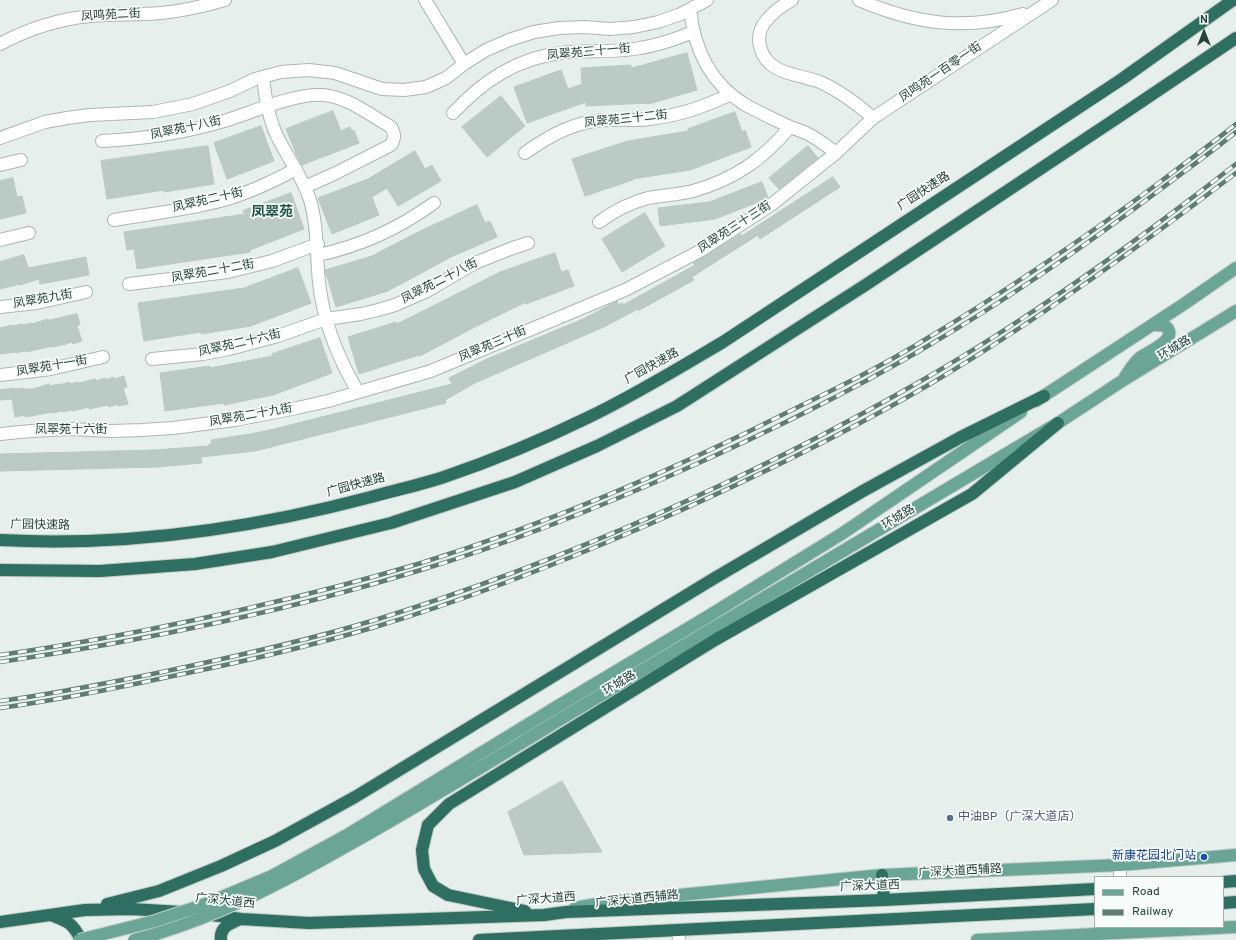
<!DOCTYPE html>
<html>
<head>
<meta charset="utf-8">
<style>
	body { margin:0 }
	#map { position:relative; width:1236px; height:940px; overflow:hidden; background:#e6efeb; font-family:Overpass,sans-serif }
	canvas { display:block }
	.legend { position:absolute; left:1094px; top:876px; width:130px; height:52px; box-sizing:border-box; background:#f7fbf9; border:1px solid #a3b1ad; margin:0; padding:5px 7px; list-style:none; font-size:12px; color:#24423a }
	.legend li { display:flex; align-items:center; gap:8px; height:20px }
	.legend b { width:20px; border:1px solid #a3b1ad }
	.north { position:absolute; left:1184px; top:12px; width:40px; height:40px; -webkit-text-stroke:3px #f7fbf9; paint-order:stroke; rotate:0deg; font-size:11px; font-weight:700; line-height:16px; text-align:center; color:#24423a }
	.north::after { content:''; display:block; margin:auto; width:14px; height:18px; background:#24423a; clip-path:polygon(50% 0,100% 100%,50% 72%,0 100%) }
</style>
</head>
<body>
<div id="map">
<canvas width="1236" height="940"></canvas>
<ul class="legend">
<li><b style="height:5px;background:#6aa596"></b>Road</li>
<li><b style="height:5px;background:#5f7d75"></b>Railway</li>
</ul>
<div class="north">N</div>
</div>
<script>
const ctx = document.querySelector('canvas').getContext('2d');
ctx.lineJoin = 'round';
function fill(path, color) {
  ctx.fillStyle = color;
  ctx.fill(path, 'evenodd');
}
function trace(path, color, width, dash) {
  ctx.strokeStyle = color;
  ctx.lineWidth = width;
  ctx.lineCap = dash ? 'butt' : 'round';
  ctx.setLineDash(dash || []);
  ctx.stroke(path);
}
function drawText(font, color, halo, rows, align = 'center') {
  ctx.font = font + ' Overpass,"Noto Sans SC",sans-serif';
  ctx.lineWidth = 3.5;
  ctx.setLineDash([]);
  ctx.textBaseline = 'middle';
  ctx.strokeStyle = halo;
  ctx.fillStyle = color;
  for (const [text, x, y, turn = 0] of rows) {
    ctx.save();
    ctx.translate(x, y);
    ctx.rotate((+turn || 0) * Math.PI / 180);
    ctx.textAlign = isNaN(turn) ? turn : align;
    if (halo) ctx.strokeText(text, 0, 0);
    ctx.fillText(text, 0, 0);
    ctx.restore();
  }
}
const building = new Path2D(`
	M687 53 697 90 649 104V103L586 106V102L527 123 514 87 561 70 568 89 582 84 581 68 631 65V68Z
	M501 96 525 126 487 157 462 127Z
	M333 111 341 131 350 127 352 131 354 130 359 143 302 165 297 156 286 129Z
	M735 112 742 132 745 130 751 147 690 170 632 179 633 180 585 196 572 159 628 141 688 131V129Z
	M261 126 274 161 227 179 214 143Z
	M208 146 214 184 164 192V190L107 199 101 161Z
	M808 146 818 158 779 189 769 178Z
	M415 151 425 169 432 165 441 181 398 206 387 188 372 197 379 215 332 234 318 198 368 179Z
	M833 177 840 187 760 239 758 235 692 277 694 280 638 311V309L606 326 475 383 445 400 446 403 255 451 201 457 202 463 157 467 0 471V454L154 450 209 446V444H212L211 440 250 434 274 429 452 384 449 378 487 359 583 319 617 301 619 305 622 303 623 305 695 265 693 263 740 234 741 236 748 232Z
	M13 178 17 197 22 196 26 213 0 219V181Z
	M762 182 768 198 766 199 715 219 660 226 658 208 709 202Z
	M291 193 304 229 250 250V252L137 269 134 249 127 250 124 232 245 214 243 211Z
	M477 205 485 223 490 221 497 237 451 257 388 291 336 307 325 270 372 256 420 231Z
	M645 213 665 246 622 272 602 239Z
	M555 253 561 272 568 270 574 286 526 304V302L471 329 420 356 419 355 359 374 348 337 396 322 397 324 500 272Z
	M24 255 28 268 86 257 89 275 40 284 39 279 20 285V284L0 289V262Z
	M298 268 311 303 251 326 201 334V332L144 341 138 303 244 288Z
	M77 314 80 324 77 326 82 341 73 344 72 342 63 345V344L54 347 53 346 26 352 25 351 16 353V352L0 354V328L13 325V326L22 324 23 325 32 323V324L48 319 49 320Z
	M320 338 332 373 273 395 224 405V403L165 411 160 373 210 366V368L273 356 272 354Z
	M124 376 127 387 123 388 128 404 118 406V404L109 407 108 405 89 409V407L73 411 72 410 63 412 62 411 53 413V412L25 417V415L15 417 12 399 0 400V390L14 388V389L23 388 24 389H33L49 384 50 386 59 384V385L69 382V384L78 382 79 383 95 379 96 381 105 378V380L114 377 115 379Z
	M562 781 602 852 524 855 508 812Z`);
const minor = new Path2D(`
	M425 0 464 64
	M792 0C783 5 773 12 766 21 753 36 760 59 776 68 788 75 807 77 820 82 840 91 857 104 873 118
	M859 0C915 24 964 31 1023 14
	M690 9C694 49 709 82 744 104 758 112 774 119 788 126 795 129 802 131 808 134 818 139 827 146 836 153
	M0 44C28 29 59 19 91 16 114 14 138 15 161 13 183 11 204 6 225 0
	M263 77C265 97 268 117 277 136 288 159 302 175 310 200 318 227 316 254 319 282 323 322 338 358 358 392
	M453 113C483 81 517 58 561 53 587 50 614 53 640 48 659 45 676 39 693 32
	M0 138 45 122 67 118 90 115 153 112 193 104 230 91 255 79 281 72 309 70 335 73 382 89 404 90 426 87 446 78 464 64 486 50 509 40 534 32 559 28 585 27 610 29 634 27 658 22 681 14 707 0
	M102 141C141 139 179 134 217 123 247 115 293 93 323 95 348 97 370 115 391 127 395 134 395 138 391 145L336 173 305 187
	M525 153C550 135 577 120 609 120 622 119 636 121 649 119 678 116 704 107 731 94
	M0 165 21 160
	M114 220C149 214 186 210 220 201 247 194 272 182 296 169
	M599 222C614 211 629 203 648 198 663 195 678 195 693 191 735 179 762 160 790 127
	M0 240 29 233
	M318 255C361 246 398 229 434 203
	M129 284 228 272 272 261 318 244
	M0 307 37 303 86 292
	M152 359 203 354 229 349 278 336 326 319 361 314 378 310 395 305 427 291 475 263 510 249 528 243
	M0 375 51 369 103 357
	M0 434 31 431 71 429 111 431 142 430 173 428 235 420 297 408 328 401 431 371 625 290 700 251 771 205 836 153 873 118 1052 0
	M1120 877V865
	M678 931 679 940`);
const major = new Path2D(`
	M1125 377C1130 370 1134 362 1141 357 1148 352 1172 342 1169 331 1167 324 1158 325 1152 325
	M1036 401 1184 304 1236 268
	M553 709 707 617 843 533 1021 412
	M559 720 1058 423 1122 381 1236 311
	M574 909 580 907 609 902 882 875 1120 865 1236 855
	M977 940 1236 927`);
const highway = new Path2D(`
	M0 540C125 547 250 529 371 497 395 490 420 485 444 477 494 460 542 440 589 417 635 395 679 368 723 342L1122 79 1233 0
	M0 570 100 571 195 564 272 552 391 523 515 482 597 446 677 406 867 284 1123 114 1236 38
	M882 875 884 900
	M1223 882 1236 881
	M1223 903 1236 902
	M107 904 159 891 221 866 275 841 355 797 713 579 863 491 961 437 1044 396
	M525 911 448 895 433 886 424 869 422 850 428 825 449 804 715 640 972 494 1058 423
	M205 914 241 919 309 923 544 915 566 912 884 900 1095 889
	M51 915C67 921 73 923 81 940
	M0 922 85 910 131 909 181 912
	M221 940C219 927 231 923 240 919
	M479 940 1095 909`);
const rail = new Path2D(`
	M0 655C84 643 166 627 249 608 306 595 364 580 421 563 549 523 674 470 794 409 837 388 880 367 921 342 1003 293 1083 239 1160 182 1185 163 1211 144 1236 124
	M0 662C142 641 284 612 421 570 510 543 598 508 683 470 764 434 844 395 921 350 1005 301 1087 245 1165 186 1189 168 1213 151 1236 132
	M0 701C54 694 108 683 162 672 233 657 305 641 375 620 567 560 752 478 926 378 1035 315 1137 241 1236 164
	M0 708C57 700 113 689 168 677 238 663 307 647 375 627 469 599 560 563 650 524 746 482 841 436 932 383 1038 320 1138 248 1236 173`);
const majorBridge = new Path2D(`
	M79 940 155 921 203 905 272 876 347 835 553 709
	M134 940C209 921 278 885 345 847 417 807 488 763 559 720`);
const markers = [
	[950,818,4,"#5c6f8a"],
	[1204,857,4,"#1a4fb4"]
];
const streetNames = [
	["凤鸣苑二街",111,16,-3],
	["凤翠苑三十一街",589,53,-5],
	["凤鸣苑一百零一街",941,73,-34],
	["凤翠苑三十二街",626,120,-6],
	["凤翠苑十八街",186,129,-12],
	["广园快速路",924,192,-33],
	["凤翠苑二十街",208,201,-13],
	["凤翠苑三十三街",735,228,-33],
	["凤翠苑二十二街",213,272,-10],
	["凤翠苑二十八街",440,282,-27],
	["凤翠苑九街",43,300,-10],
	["凤翠苑二十六街",240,344,-13],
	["凤翠苑三十街",493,345,-23],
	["环城路",1175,349,-31],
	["凤翠苑十一街",52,367,-10],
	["广园快速路",652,367,-29],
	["凤翠苑二十九街",251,416,-10],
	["凤翠苑十六街",71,431],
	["广园快速路",356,486,-15],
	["环城路",899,518,-31],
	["广园快速路",40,526,1],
	["环城路",620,684,-31],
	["广深大道西辅路",960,872,-3],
	["广深大道西",870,887,-2],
	["广深大道西",546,900,-4],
	["广深大道西辅路",637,900,-6],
	["广深大道西",225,902,6]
];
const serviceNames = [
	["中油BP（广深大道店）",958,818]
];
const transitNames = [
	["新康花园北门站",1196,857]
];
const quarterNames = [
	["凤翠苑",272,213]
];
fill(building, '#bbcac4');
trace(building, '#b8c9c2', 1);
trace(minor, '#a8b8b2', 14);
trace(major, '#c2cac8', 14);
trace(highway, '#c2cac8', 14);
trace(minor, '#fff', 12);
trace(major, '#6aa596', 12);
trace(highway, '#2f6f62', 12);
trace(rail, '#5f7d75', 4.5);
trace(rail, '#f7fbf9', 3, [9]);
trace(majorBridge, '#c2cac8', 14, []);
trace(majorBridge, '#6aa596', 12);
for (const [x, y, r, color] of markers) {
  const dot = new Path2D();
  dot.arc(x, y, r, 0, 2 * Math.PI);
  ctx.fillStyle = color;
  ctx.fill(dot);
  trace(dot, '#f7fbf9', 1.5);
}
drawText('12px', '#24423a', '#f7fbf9', streetNames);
drawText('12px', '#4e5e75', '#f7fbf9', serviceNames, 'left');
drawText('12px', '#164399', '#f7fbf9', transitNames, 'right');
drawText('bold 14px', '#1f5548', '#f7fbf9', quarterNames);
</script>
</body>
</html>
